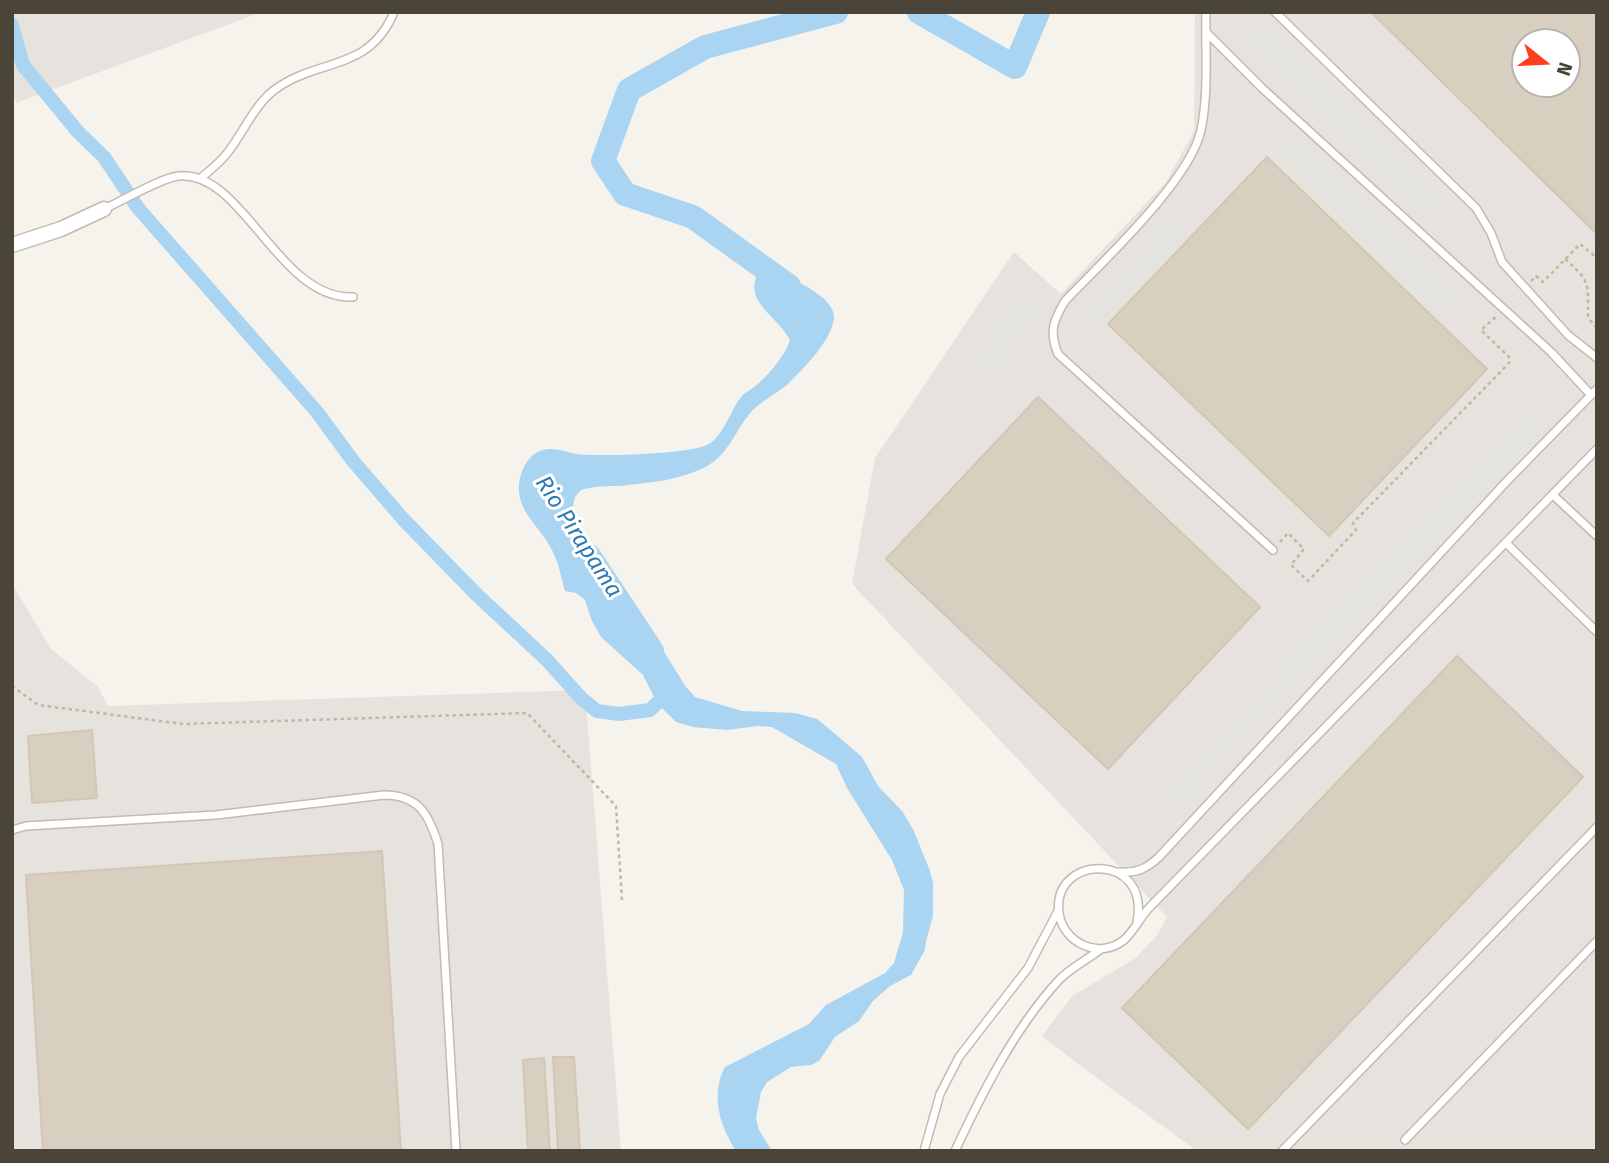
<!DOCTYPE html>
<html>
<head>
<meta charset="utf-8">
<style>
	body { margin:0 }
	#map { position:relative; width:1609px; height:1163px; overflow:hidden; background:#f6f3ec; font-family:"Fira Sans",sans-serif }
	canvas { display:block }
	.frame { position:absolute; inset:0; border:14px solid #4b4439; pointer-events:none }
	.north { position:absolute; left:1511px; top:28px; width:70px; height:70px; box-sizing:border-box; background:#fff; border:2px solid #b7b4b0; border-radius:50%; rotate:108deg; font-size:19px; font-weight:700; line-height:28px; text-align:center; color:#4b4439 }
	.north::after { content:''; display:block; margin:auto; width:24px; height:32px; background:#fc3f1d; clip-path:polygon(50% 0,100% 100%,50% 72%,0 100%) }
</style>
</head>
<body>
<div id="map">
<canvas width="1609" height="1163"></canvas>
<div class="frame"></div>
<div class="north">N</div>
</div>
<script>
const ctx = document.querySelector('canvas').getContext('2d');
ctx.lineJoin = 'round';
function fill(path, color) {
  ctx.fillStyle = color;
  ctx.fill(path, 'evenodd');
}
function trace(path, color, width, dash) {
  ctx.strokeStyle = color;
  ctx.lineWidth = width;
  ctx.lineCap = dash ? 'butt' : 'round';
  ctx.setLineDash(dash || []);
  ctx.stroke(path);
}
function drawText(font, color, halo, rows, align = 'center') {
  ctx.font = font + ' "Fira Sans",sans-serif';
  ctx.lineWidth = 6;
  ctx.setLineDash([]);
  ctx.textBaseline = 'middle';
  ctx.strokeStyle = halo;
  ctx.fillStyle = color;
  for (const [text, x, y, turn = 0] of rows) {
    ctx.save();
    ctx.translate(x, y);
    ctx.rotate((+turn || 0) * Math.PI / 180);
    ctx.textAlign = isNaN(turn) ? turn : align;
    if (halo) ctx.strokeText(text, 0, 0);
    ctx.fillText(text, 0, 0);
    ctx.restore();
  }
}
const industrial = new Path2D(`
	M12 12H262L16 103 12 89Z
	M1195 12H1597V1151H1197L1082 1067 1042 1036 1072 996 1136 958 1158 934 1167 917 852 584 875 458 1014 252 1061 294 1166 182 1194 131ZM1525 42H1567V84H1525Z
	M12 584 51 649 98 687 108 706 585 690 621 1151H12Z`);
const parking = new Path2D(`
	M1249 13 1435 185 1439 228 1252 51Z
	M1308 140 1370 198 1372 211 1476 312 1438 309 1275 149Z
	M1172 214 1186 219 1178 228 1187 231 1104 318H1073Z
	M1013 306H1052L1002 368 958 371Z
	M1531 405 1551 424 1184 806 1165 787Z`);
const water = new Path2D(`
	M762 267C780 272 835 295 834 317 833 339 804 368 789 383 779 392 765 399 755 408 737 425 730 454 707 466 682 480 648 483 619 486 606 486 594 486 581 490L575 497 571 514 595 558 604 570 609 596 618 615 625 621 647 631 661 647 686 687 695 697 742 711 795 713 817 719 827 727 862 757 878 786 902 811 913 829 930 871 933 883V916L926 941 925 950 911 975 890 986 873 1001 859 1021 835 1037 819 1061 811 1065 791 1067 767 1082 761 1092 756 1118 759 1130 772 1151H736C720 1126 710 1095 725 1067L809 1024 826 1005 885 973 894 963 903 932 904 890 892 860 847 788 836 764 772 727 757 726 727 730 693 727 676 722 657 703 643 675 601 637 592 621 585 600 576 593 565 591C561 577 559 563 552 550 542 529 520 514 519 491 518 476 526 456 540 451 553 446 564 452 577 454 597 457 694 454 709 444 725 434 730 410 742 396 747 391 754 388 759 383 770 373 786 354 790 340 777 314 738 300 762 267Z`);
const canal = new Path2D(`
	M12 25 23 65 78 132 104 157 138 208 317 412 353 461 403 519 476 594 547 660 581 698 597 711 619 714 650 710 657 703 674 696`);
const river = new Path2D(`
	M919 12 1015 67 1038 12
	M789 286 693 217 625 194 603 161 629 90 705 47 836 12
	M589 556 652 651`);
const building = new Path2D(`
	M1371 12H1597V234ZM1525 42H1567V84H1525Z
	M1267 157 1487 369 1329 536 1108 324Z
	M1038 397 1260 607 1108 769 886 559Z
	M1457 656 1583 777 1248 1129 1122 1008Z
	M92 730 97 798 32 803 28 736Z
	M382 851 401 1151H43L26 875Z
	M553 1057H574L580 1151H558Z
	M544 1058 550 1151H528L523 1060Z`);
const path = new Path2D(`
	M1565 259C1591 282 1588 283 1588 318L1597 328
	M1531 281 1536 276 1543 282 1580 244 1597 258
	M1280 542 1288 533 1304 549 1291 565 1308 581 1356 530 1353 523 1509 363 1510 358 1481 330 1498 315
	M12 686 38 705 183 724 527 713 616 806 622 900`);
const lane = new Path2D(`
	M1206 12C1205 51 1209 92 1201 130 1190 181 1102 262 1065 301 1053 321 1049 332 1058 354L1273 550
	M1275 12 1476 208 1491 233 1502 262 1568 335 1597 358
	M1207 33 1262 88 1551 352 1591 395
	M201 178C210 170 221 162 228 152 243 133 254 106 273 91 317 57 369 73 394 12
	M104 209C122 201 161 178 178 176 243 169 278 300 353 297
	M1553 495 1597 536
	M1506 543 1597 632
	M12 830 26 826 216 815 384 795C419 795 429 815 438 844L456 1151
	M1120 872C1137 873 1146 869 1159 857L1507 481 1597 389
	M1137 922C1151 851 1051 854 1059 913 1063 943 1099 960 1124 940 1133 932 1139 920 1147 910L1597 449
	M1405 1140 1597 941
	M924 1151 940 1094 959 1057 1028 968 1058 911
	M955 1151C982 1093 1015 1028 1058 981 1070 968 1087 960 1101 949
	M1282 1151 1597 827`);
const street = new Path2D(`
	M12 245 61 229 104 209`);
const waterNames = [
	["Rio Pirapama",578,537,57]
];
fill(industrial, '#e6e2dd');
fill(parking, '#e5e3e0');
fill(water, '#a9d4f2');
trace(canal, '#a9d4f2', 14);
trace(river, '#a9d4f2', 24);
fill(building, '#d8cfc1');
trace(building, '#d3c7b4', 2);
trace(lane, '#c2bbae', 10);
trace(street, '#c2bbae', 17);
trace(path, '#c4b79f', 2.5, [3.5, 3.5]);
trace(lane, '#fff', 7);
trace(street, '#fff', 14);
drawText('italic 23px', '#2e7ab2', '#fff', waterNames);
</script>
</body>
</html>
